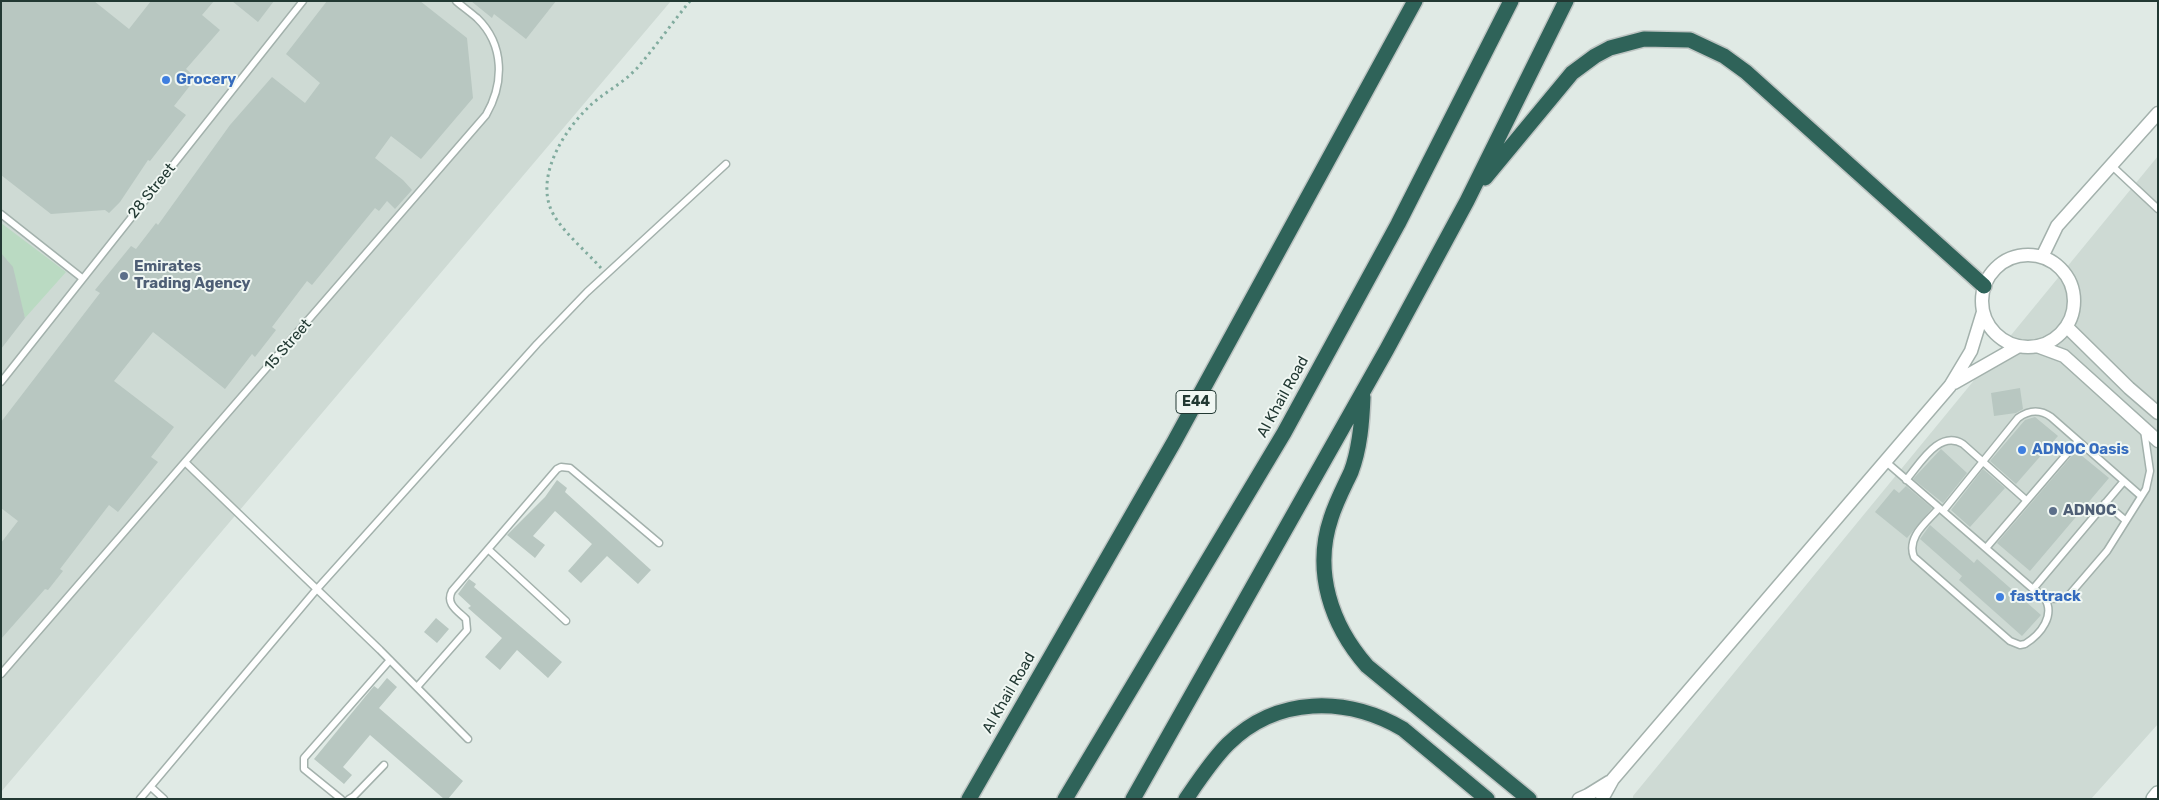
<!DOCTYPE html>
<html>
<head>
<meta charset="utf-8">
<style>
	body { margin:0 }
	#map { position:relative; width:2159px; height:800px; overflow:hidden; background:#e0eae5; font-family:Rubik,sans-serif }
	canvas { display:block }
	.frame { position:absolute; inset:0; border:2px solid #223933; pointer-events:none }
</style>
</head>
<body>
<div id="map">
<canvas width="2159" height="800"></canvas>
<div class="frame"></div>
</div>
<script>
const ctx = document.querySelector('canvas').getContext('2d');
ctx.lineJoin = 'round';
function fill(path, color) {
  ctx.fillStyle = color;
  ctx.fill(path, 'evenodd');
}
function trace(path, color, width, dash) {
  ctx.strokeStyle = color;
  ctx.lineWidth = width;
  ctx.lineCap = dash ? 'butt' : 'round';
  ctx.setLineDash(dash || []);
  ctx.stroke(path);
}
function drawText(font, color, halo, rows, align = 'center') {
  ctx.font = font + ' Rubik,sans-serif';
  ctx.lineWidth = 4;
  ctx.setLineDash([]);
  ctx.textBaseline = 'middle';
  ctx.strokeStyle = halo;
  ctx.fillStyle = color;
  for (const [text, x, y, turn = 0] of rows) {
    ctx.save();
    ctx.translate(x, y);
    ctx.rotate((+turn || 0) * Math.PI / 180);
    ctx.textAlign = isNaN(turn) ? turn : align;
    if (halo) ctx.strokeText(text, 0, 0);
    ctx.fillText(text, 0, 0);
    ctx.restore();
  }
}
const built = new Path2D(`
	M1 1H671L1 792Z
	M2158 156V724L2091 799H1633V796Z`);
const green = new Path2D(`
	M1 223 66 272 25 318 8 261 1 256Z`);
const building = new Path2D(`
	M1 1H94L129 29 151 1H214L202 15 220 30 186 69 196 78 174 106 186 115 150 161 148 160 120 202 109 213 105 210 51 214 1 175Z
	M232 1H274L258 22Z
	M327 1H420L467 38 473 98 421 159 391 136 375 158 403 180 412 190 395 209 387 201 379 211 375 208 312 285 307 281 272 327 276 330 255 357 252 354 225 389 153 332 114 381 174 427 151 457 158 462 118 512 109 505 60 569 63 571 48 590 45 589 1 639V543L18 521 1 508V422L100 293 95 290 131 246 136 249 156 223 158 225 230 125 272 77 305 103 320 83 286 54Z
	M471 1H556L526 39 494 14 492 18Z
	M1 253 13 267 25 318 1 349Z
	M2020 388 2023 409 2016 413 1994 416 1991 393Z
	M2035 417 2058 436 2016 484 1990 461 2025 420Z
	M1941 449 1967 473 1943 503 1913 479Z
	M2076 451 2109 478 2030 571 1997 543Z
	M1983 469 2005 488 1970 527 1951 510Z
	M557 480 567 488 565 492 651 570 638 584 607 556 581 583 568 571 592 544 555 511 533 536 545 545 535 558 507 535 545 497Z
	M1906 486 1932 508 1907 538 1875 512 1894 489 1899 493Z
	M1930 525 1974 563 1977 559 2041 615 2022 636 1959 580 1962 576 1920 539Z
	M469 579 476 584 474 587 562 662 548 678 517 650 500 670 485 657 502 638 468 608 471 606 458 594Z
	M436 618 449 629 437 643 424 632Z
	M387 678 397 687 379 708 463 781 448 799H444L370 735 343 767 352 775 344 784 314 759 374 686 378 689Z`);
const path = new Path2D(`
	M601 268C586 251 557 227 550 207 537 171 567 126 593 103 608 90 625 82 638 67 656 46 672 23 690 1`);
const lane = new Path2D(`
	M2111 165 2158 209
	M1 214 82 278
	M1 382 303 1
	M1885 461 2033 589C2046 598 2055 603 2070 594L2107 551 2146 489 2150 471 2144 430
	M186 463 380 650 468 739
	M1906 480C1920 464 1939 429 1963 444L2026 500
	M2105 503 2125 520
	M1939 508C1927 522 1906 537 1914 557L2010 641 2020 645 2025 644C2041 634 2056 615 2044 597
	M1943 511 2018 418C2029 410 2040 409 2051 417L2141 496
	M1986 548 2078 441
	M488 549 566 621
	M2033 589 2124 481
	M1 674 486 115C504 84 505 45 477 18 470 12 463 7 456 1
	M417 687 467 630 466 619C458 611 445 604 452 591L557 469 561 467 570 468 659 543
	M151 787 164 799
	M140 799 316 590 537 344 587 292 726 164
	M341 799 304 769V758L390 660
	M349 799 354 796 384 765`);
const street = new Path2D(`
	M1982 301a46 46 0 1 1 92 0a46 46 0 1 1-92 0Z
	M2042 257 2057 226 2158 113
	M2067 327 2129 388 2158 413
	M2037 346 2064 356 2158 441
	M1954 383 2019 346
	M1579 799 1588 795 1609 782
	M1602 799 1613 779 1950 386 1971 351 1983 312`);
const secondary = new Path2D(`
	M2154 799 2158 794`);
const highway = new Path2D(`
	M1485 178 1572 73 1595 56 1610 48 1644 39 1690 40 1724 56 1746 72 1984 286
	M1363 397C1362 422 1360 448 1351 472 1344 487 1336 502 1331 518 1313 571 1331 625 1367 666L1529 799
	M969 799 1174 442 1415 1
	M1065 799 1284 433 1398 224 1511 1
	M1133 799 1387 349 1467 201 1566 1
	M1186 799C1199 780 1212 760 1228 744 1277 696 1346 696 1403 729L1487 799`);
const markers = [
	[166,80,5,"#3f7fe0"],
	[124,276,5,"#5c6f8a"],
	[2022,450,5,"#3f7fe0"],
	[2053,511,5,"#5c6f8a"],
	[2000,597,5,"#3f7fe0"]
];
const shields = [
	[1196,402,40]
];
const shieldNames = [
	["E44",1196,402]
];
const shopNames = [
	["Grocery",176,80],
	["ADNOC Oasis",2032,450],
	["fasttrack",2010,597]
];
const streetNames = [
	["28 Street",152,191,-51],
	["15 Street",288,345,-49],
	["Al Khail Road",1283,397,-61],
	["Al Khail Road",1009,693,-60]
];
const serviceNames = [
	["Emirates",134,267],
	["Trading Agency",134,284],
	["ADNOC",2063,511]
];
fill(built, '#cedad4');
fill(green, '#badac2');
fill(building, '#b8c7c1');
trace(lane, '#a3b1ac', 9);
trace(street, '#a3b1ac', 15);
trace(secondary, '#a0b5ad', 18);
trace(highway, '#bdc4c2', 18);
trace(path, '#82ac9f', 3, [2.5, 4]);
trace(lane, '#fff', 6);
trace(street, '#fff', 12);
trace(secondary, '#fff', 15);
trace(highway, '#2f6359', 15);
for (const [x, y, r, color] of markers) {
  const dot = new Path2D();
  dot.arc(x, y, r, 0, 2 * Math.PI);
  ctx.fillStyle = color;
  ctx.fill(dot);
  trace(dot, '#f0f7f3', 2);
}
for (const [x, y, w] of shields) {
  const box = new Path2D();
  box.roundRect(x - w / 2, y - 11.5, w, 23, 4);
  ctx.fillStyle = '#f0f7f3';
  ctx.fill(box);
  trace(box, '#223933', 1);
}
drawText('bold 14px', '#223933', null, shieldNames);
drawText('bold 15px', '#366cbe', '#f0f7f3', shopNames, 'left');
drawText('15px', '#223933', '#f0f7f3', streetNames);
drawText('bold 15px', '#4e5e75', '#f0f7f3', serviceNames, 'left');
</script>
</body>
</html>
